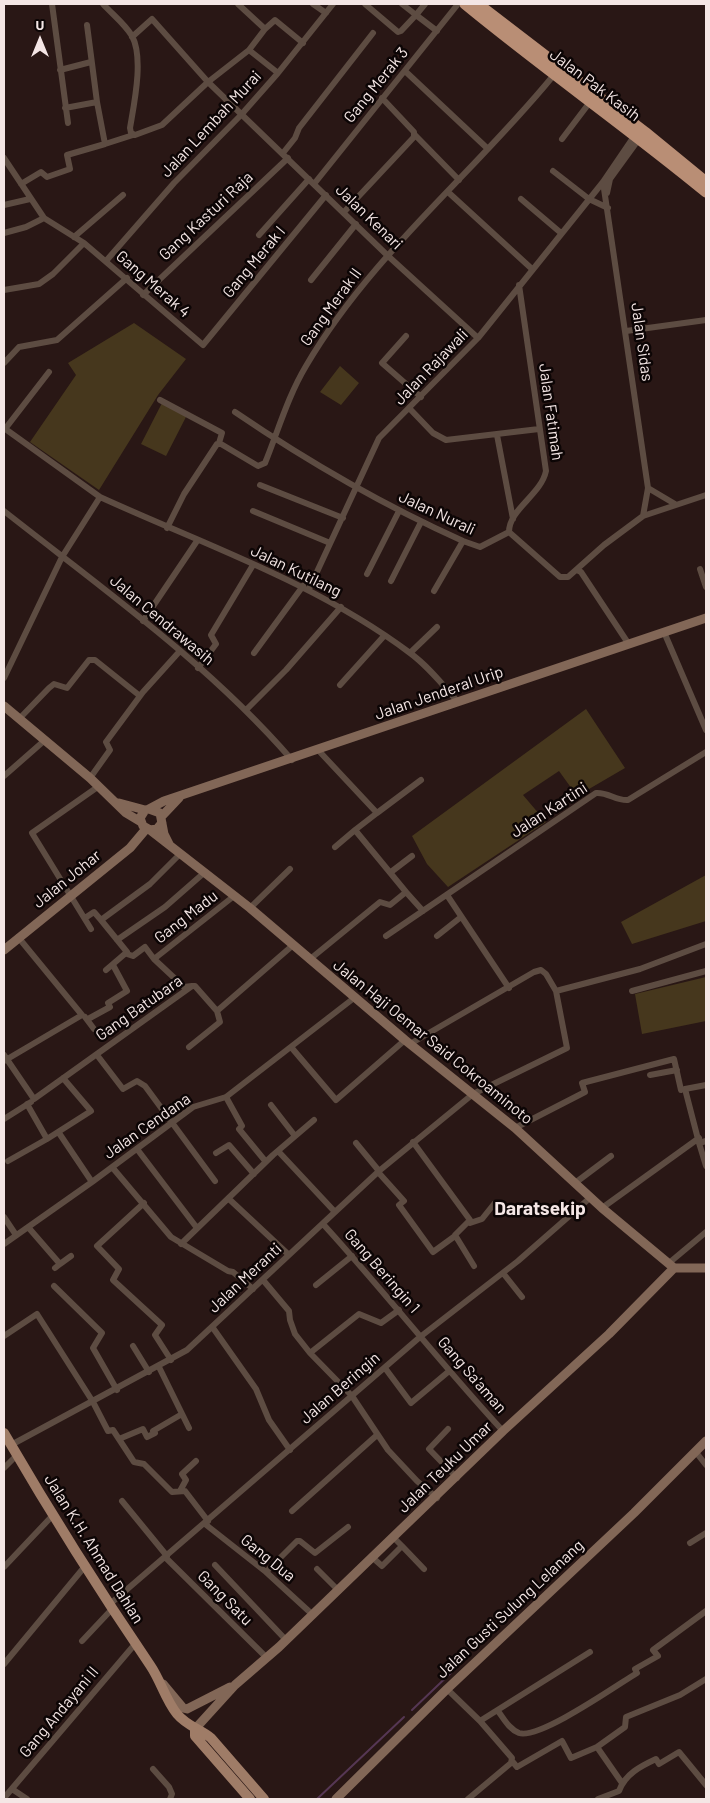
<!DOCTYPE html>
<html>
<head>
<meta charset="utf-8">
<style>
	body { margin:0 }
	#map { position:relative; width:710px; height:1803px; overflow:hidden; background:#291715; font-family:Barlow,sans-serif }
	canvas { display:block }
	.frame { position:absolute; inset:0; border:5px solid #f4e6e5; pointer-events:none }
	.north { position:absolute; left:15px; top:15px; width:50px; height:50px; -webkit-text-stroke:4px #0c0505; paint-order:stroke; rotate:0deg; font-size:14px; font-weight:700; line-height:20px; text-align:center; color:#f4e6e5 }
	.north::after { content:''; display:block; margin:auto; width:18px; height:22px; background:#f4e6e5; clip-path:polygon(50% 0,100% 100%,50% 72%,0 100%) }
</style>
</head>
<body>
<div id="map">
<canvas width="710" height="1803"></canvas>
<div class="frame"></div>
<div class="north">U</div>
</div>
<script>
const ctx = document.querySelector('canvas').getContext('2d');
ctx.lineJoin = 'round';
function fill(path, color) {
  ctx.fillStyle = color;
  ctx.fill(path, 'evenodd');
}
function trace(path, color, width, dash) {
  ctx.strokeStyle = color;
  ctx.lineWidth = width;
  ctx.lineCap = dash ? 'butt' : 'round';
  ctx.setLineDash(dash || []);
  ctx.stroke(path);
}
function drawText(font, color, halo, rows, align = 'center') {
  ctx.font = font + ' Barlow,sans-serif';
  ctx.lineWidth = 5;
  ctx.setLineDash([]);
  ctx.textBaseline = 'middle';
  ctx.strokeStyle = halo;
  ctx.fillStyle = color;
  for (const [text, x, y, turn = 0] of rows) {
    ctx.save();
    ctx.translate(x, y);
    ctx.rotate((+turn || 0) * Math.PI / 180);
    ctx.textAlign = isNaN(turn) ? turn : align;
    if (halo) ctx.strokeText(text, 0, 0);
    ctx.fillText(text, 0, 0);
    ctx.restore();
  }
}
const green = new Path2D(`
	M134 323 186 359 158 395 99 490 30 442 76 375 68 363Z
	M340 366 359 383 341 405 320 392Z
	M162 403 187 415 166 456 141 444Z
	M586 709 625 768 577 796 559 771 523 795 546 822 448 887 427 864 412 836Z
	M706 875V921L632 944 621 922Z
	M706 977V1021L642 1034 635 994Z`);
const stream = new Path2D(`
	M412 1710 456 1668
	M317 1799 404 1717`);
const street = new Path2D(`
	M52 4 68 123
	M103 4C112 14 125 24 132 36 144 58 134 104 130 128L131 133 135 135 162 125 208 82 152 19 132 37
	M238 4 265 29
	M313 4 326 13
	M365 4 398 32 401 31 416 15 437 31
	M402 4 416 15 425 4
	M87 25 97 102
	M249 50 208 82 387 255 478 338
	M60 70 91 62
	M405 71 488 149
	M278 73 249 50 265 29 275 20 303 43
	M65 108 97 102 105 144 133 135
	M415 135 459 180
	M562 139 590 102
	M283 153 295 138 299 128 373 33
	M4 158 44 218 84 243 203 345 326 195
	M553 171 589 199 608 208
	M603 182 648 488 643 516
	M21 184 41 172 47 177 70 169 67 155 105 144
	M314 184 458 4
	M448 192 532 269
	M607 193 610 179 639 139
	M521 199 561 233
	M4 205 30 199
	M344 212 414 137V132L382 98
	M4 233 26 227 44 218
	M259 235 309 179
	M74 237 123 195
	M106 261 174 183 241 115 278 73 333 4
	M311 280 356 224
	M4 290 39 284 53 274 84 243
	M143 295 288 158
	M626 331 706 320
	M406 336 382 363 421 397
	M4 363 19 347 57 340 127 278
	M160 400 222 433 219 443
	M410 409 433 433 446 440 539 429
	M235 412C307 461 383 505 463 541L480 547 509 532 560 577H568L604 545 643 516 706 495
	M4 428 100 497 62 557 4 678
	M5 429 49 372
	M497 435 513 519
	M260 485 343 518
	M648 488 675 504
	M100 497C205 545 317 583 410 653 428 666 443 685 458 702
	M4 511C103 589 209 664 292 760
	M253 511 330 543
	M167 528 184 494 217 444H221L258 466 265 463C278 431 288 396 306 366 371 255 473 174 553 76
	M509 532C509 509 541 495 546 471L519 285
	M700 569 706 587
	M577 570 581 572 628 643
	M367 574 399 511
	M391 581 421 522
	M309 589 379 438 478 338 603 182 635 135
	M434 591 463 541
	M143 621 197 541
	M664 632 706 730
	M254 653 303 586
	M410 653 437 627
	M198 668 216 644 211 635 253 565
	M340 685 384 636
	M247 709 286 670 341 607
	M19 719 49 688 54 684 67 688 89 660H95L140 696
	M319 751 377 813 355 830 406 892
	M4 776 45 740
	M90 778 110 750 106 742 143 692 179 652
	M377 813 421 780
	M335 847 355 830
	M391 872 412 856
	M447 895 509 988
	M250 908 290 869
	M85 918 94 912 101 920
	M91 929 32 833 99 786
	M386 936 596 793C608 792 616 801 628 800L706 752
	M437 936 461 917
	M117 940 165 907 205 872
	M127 954 133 956 145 947 154 959 184 987 192 986
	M154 959 234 896
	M309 960 380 902 390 905 406 892 423 911
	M106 970 127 952 101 920 150 884 181 853
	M632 991 706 971
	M85 1017 94 1029
	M88 1019 110 1007 108 1003 127 991 113 965
	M410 1044 534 972 541 970 546 974 556 991 640 969 706 944
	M189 1047 220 1022 217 1011
	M291 1047 336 1100 405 1040
	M4 1055 34 1099 192 986H195L217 1011 292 946
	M97 1055 123 1089 137 1081 145 1086 215 1181
	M4 1061 82 1015 18 937
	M650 1075 677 1070
	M226 1097 242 1126 239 1129 266 1162
	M271 1105 295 1136
	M4 1119 31 1102
	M515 1128 585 1092 582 1083 674 1059 681 1090
	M59 1133 92 1182
	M47 1139 91 1111 63 1078
	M706 1141 699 1143 706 1166
	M413 1142 470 1220 455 1235 474 1266
	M356 1143 379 1171
	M699 1143 685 1089 706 1085
	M137 1149 197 1228
	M278 1151 335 1212
	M216 1153 229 1145 254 1174
	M8 1161 47 1139 27 1104
	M112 1167 171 1237 228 1271 233 1272 253 1289
	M378 1172 404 1201 399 1205 433 1252 455 1236
	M575 1183 611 1156
	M229 1199 289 1255
	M144 1203 97 1246 119 1269 113 1280 162 1325 155 1335 171 1360
	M602 1208 699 1138
	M4 1217 16 1235
	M470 1223 482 1219 494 1204
	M323 1224C385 1292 441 1364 503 1431
	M28 1227 60 1264 55 1268
	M4 1244 92 1182 193 1107 226 1097 354 998
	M181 1244 273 1155 314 1120
	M669 1263 706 1232
	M60 1264 71 1256
	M503 1273 522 1297
	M263 1280 289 1311 290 1320 295 1334 310 1353 352 1396 388 1450 417 1481 437 1498
	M316 1285 352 1256
	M54 1286 102 1333 93 1348 117 1390
	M213 1328 256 1389 269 1420 290 1450
	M4 1336 37 1314 93 1402 108 1431 113 1430 134 1462 144 1464 172 1492 185 1491 208 1521
	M133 1346 149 1372
	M310 1353 359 1314 381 1323 399 1310
	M159 1367 189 1428
	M385 1368 411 1403 448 1372
	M448 1429 429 1449 457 1478
	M119 1439 143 1429 147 1437 155 1433 153 1431 182 1414
	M11 1445 187 1350 379 1171 473 1094 567 1048 556 991
	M695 1451 706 1465
	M4 1468 17 1455
	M180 1491 186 1480 182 1474 196 1461
	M122 1501 167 1556
	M292 1511 377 1435
	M205 1524 266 1572 313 1615
	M690 1543 706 1533
	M402 1546 424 1569
	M165 1557 267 1658
	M373 1558 382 1566 402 1546 394 1538
	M215 1565 286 1640
	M4 1567 54 1514
	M317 1569 339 1591
	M266 1572 297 1541H300L315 1553 348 1527
	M110 1604 420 1337 518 1261 591 1197
	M82 1641 113 1608
	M4 1664 86 1565
	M447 1689 480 1721 512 1758 511 1763 468 1799
	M498 1711C504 1719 509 1729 519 1733 539 1740 617 1685 637 1673L635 1669 658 1656 653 1650 706 1611
	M480 1721 590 1652
	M512 1761 517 1767 562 1741 571 1758 597 1747
	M153 1769 169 1787 172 1794 170 1799
	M622 1783 597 1747 625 1727 626 1717 680 1695 706 1679
	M12 1789 27 1799
	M4 1798 135 1644
	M598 1799 619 1791C625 1774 641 1766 656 1759L659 1764 679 1752 706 1785`);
const secondary = new Path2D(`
	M4 706 90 778 126 813 141 822
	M119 803 145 810
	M149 809 164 801 706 618
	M162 816 179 798
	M162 823 157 829 150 830 143 826 140 818 145 810 149 809 160 813 164 834 169 844
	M150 830 250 908 405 1040 515 1128 602 1208 674 1268
	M4 950 130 848 146 829
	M674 1268H706
	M163 1684 183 1708 187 1709 230 1687
	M195 1729 235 1685 279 1647 503 1431 609 1334 674 1268
	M336 1799 447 1689 634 1513 706 1441`);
const primary = new Path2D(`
	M4 1433C50 1512 99 1590 150 1665 161 1681 165 1699 177 1714 187 1726 200 1729 211 1738L264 1799
	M195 1729V1736L250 1799`);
const highway = new Path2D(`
	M465 4C544 69 627 127 706 192
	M478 4 645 132 706 182`);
const streetNames = [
	["Gang Merak 3",376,85,-51],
	["Jalan Pak Kasih",595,85,37],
	["Jalan Lembah Murai",211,124,-47],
	["Gang Kasturi Raja",206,216,-43],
	["Jalan Kenari",369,217,44],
	["Gang Merak I",254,262,-50],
	["Gang Merak 4",153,284,41],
	["Gang Merak II",331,307,-54],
	["Jalan Sidas",642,342,82],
	["Jalan Rajawali",431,367,-46],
	["Jalan Fatimah",551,412,82],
	["Jalan Nurali",437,513,25],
	["Jalan Kutilang",296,571,26],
	["Jalan Cendrawasih",162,620,40],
	["Jalan Jenderal Urip",439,693,-19],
	["Jalan Kartini",549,810,-33],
	["Jalan Johar",67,879,-39],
	["Gang Madu",186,917,-38],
	["Gang Batubara",139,1008,-35],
	["Jalan Haji Oemar Said Cokroaminoto",433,1042,39],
	["Jalan Cendana",147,1126,-35],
	["Gang Beringin 1",382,1271,49],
	["Jalan Meranti",245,1278,-43],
	["Gang Sa'aman",472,1375,49],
	["Jalan Beringin",340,1388,-41],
	["Jalan Teuku Umar",445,1467,-44],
	["Jalan K.H. Ahmad Dahlan",94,1549,58],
	["Gang Dua",268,1558,39],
	["Gang Satu",225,1598,45],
	["Jalan Gusti Sulung Lelanang",510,1609,-43],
	["Gang Andayani II",59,1712,-50]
];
const quarterNames = [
	["Daratsekip",540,1209]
];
fill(green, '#46371d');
trace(stream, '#563754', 2);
trace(street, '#5d4c42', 6);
trace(secondary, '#826757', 9);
trace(primary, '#9f7c67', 10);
trace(highway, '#b98e75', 11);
drawText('16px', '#f4e6e5', '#0c0505', streetNames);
drawText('bold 19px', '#f4e6e5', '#0c0505', quarterNames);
</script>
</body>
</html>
